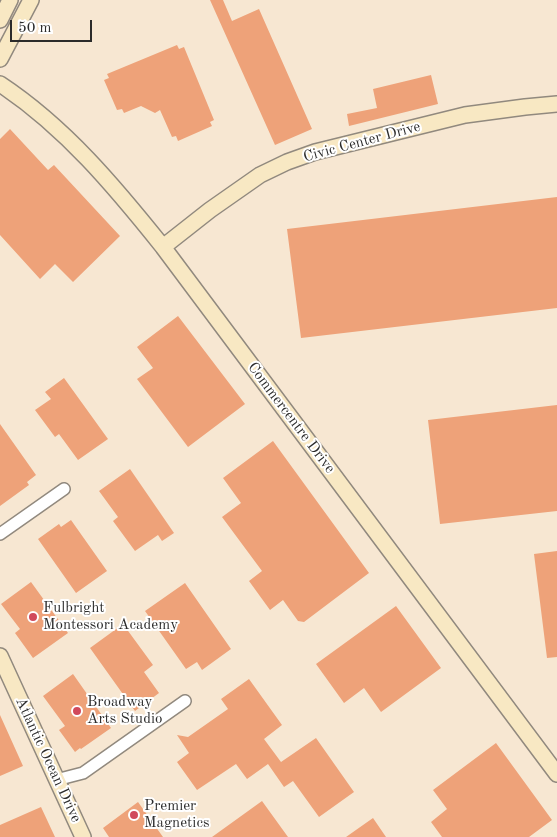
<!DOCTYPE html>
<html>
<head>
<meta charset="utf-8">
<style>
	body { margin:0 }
	#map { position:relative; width:557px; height:837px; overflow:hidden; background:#f7e7d2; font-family:"Old Standard TT",serif }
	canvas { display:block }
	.scale { position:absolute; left:10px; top:20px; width:82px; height:22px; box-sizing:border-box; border:2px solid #2b2b2b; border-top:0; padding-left:6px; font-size:15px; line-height:18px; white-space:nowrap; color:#2b2b2b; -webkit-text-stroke:4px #fff; paint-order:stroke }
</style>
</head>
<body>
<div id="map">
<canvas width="557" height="837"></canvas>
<div class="scale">50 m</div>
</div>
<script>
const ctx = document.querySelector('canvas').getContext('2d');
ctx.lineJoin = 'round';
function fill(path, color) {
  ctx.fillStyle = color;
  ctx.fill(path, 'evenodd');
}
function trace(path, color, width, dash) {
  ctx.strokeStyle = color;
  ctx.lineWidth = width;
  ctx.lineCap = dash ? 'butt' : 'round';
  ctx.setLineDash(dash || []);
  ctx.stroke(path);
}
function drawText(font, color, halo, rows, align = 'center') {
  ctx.font = font + ' "Old Standard TT",serif';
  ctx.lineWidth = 4;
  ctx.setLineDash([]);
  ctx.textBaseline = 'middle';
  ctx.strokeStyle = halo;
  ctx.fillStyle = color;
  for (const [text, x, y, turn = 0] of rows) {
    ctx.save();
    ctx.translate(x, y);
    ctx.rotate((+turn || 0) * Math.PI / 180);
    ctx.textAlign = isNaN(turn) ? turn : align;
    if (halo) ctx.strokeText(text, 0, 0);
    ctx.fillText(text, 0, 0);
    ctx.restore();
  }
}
const building = new Path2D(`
	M210 0H223L232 21 259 9 312 129 275 145Z
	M177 45 179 49 184 47 214 120 210 122 212 126 178 141 176 136 172 137 160 110 155 113 141 106 124 113 122 109 117 110 104 80 109 78 107 74Z
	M431 75 438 104 349 126 347 114 377 108 373 89Z
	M10 129 48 170 54 165 120 236 73 282 55 264 40 279 0 235V139Z
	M557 197V308L301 338 287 229Z
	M178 316 245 404 188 447 137 379 153 368 137 347Z
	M64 378 108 439 78 460 59 434 55 437 35 410 51 399 45 392Z
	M557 405V511L440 524 428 420Z
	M0 424 36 475 27 482 29 485 0 506Z
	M273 441 369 573 304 622 298 621 283 600 270 610 249 581 262 571 222 517 241 503 223 478Z
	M130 469 174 533 162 541 158 535 135 551 113 521 118 517 99 491Z
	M71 520 107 571 76 593 38 539 59 524 61 527Z
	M557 551V657L547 658 534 554Z
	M31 582 68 633 33 658 15 633 20 629 1 604Z
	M185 583 231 649 202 670 197 662 186 669 145 611Z
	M396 606 441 668 381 712 364 688 344 703 316 664Z
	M123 624 153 665 144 672 159 693 135 711 90 648Z
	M73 674 111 728 81 749 80 748 75 752 59 730 65 726 43 696Z
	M249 679 282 725 264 739 281 762 316 738 354 792 319 817 293 781 284 787 268 764 247 779 236 764 197 790 177 762 189 753 177 735 188 737 228 709 221 699Z
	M0 715 23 766 0 776Z
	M496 743 552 820 529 837H442L431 822 447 809 433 790Z
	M262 801 288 837H212Z
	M138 802 163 837H109L103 828Z
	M41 807 55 837H0V825Z
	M373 818 386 837H346Z`);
const street = new Path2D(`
	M0 534 64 489
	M56 780 83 773 185 701`);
const secondary = new Path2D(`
	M0 20 10 0
	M0 59 31 0
	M0 84C65 127 115 187 163 247L557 774
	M163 247 210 210 260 175 287 162 315 152 465 115 525 107 557 104
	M0 656 83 837`);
const markers = [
	[33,617,5,"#d1495b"],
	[77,711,5,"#d1495b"],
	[134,815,5,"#d1495b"]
];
const streetNames = [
	["Civic Center Drive",362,142,-15],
	["Commercentre Drive",291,418,53],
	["Atlantic Ocean Drive",48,760,65]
];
const poiNames = [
	["Fulbright",43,608],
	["Montessori Academy",43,625],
	["Broadway",87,702],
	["Arts Studio",87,719],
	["Premier",144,806],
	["Magnetics",144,823]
];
fill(building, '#eea279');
trace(street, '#91897e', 14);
trace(secondary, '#91897e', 18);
trace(street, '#fff', 11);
trace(secondary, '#f8e8c3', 15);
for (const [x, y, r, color] of markers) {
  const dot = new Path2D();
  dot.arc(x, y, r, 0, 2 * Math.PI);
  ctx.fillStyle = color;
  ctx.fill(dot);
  trace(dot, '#fff', 2);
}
drawText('15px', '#2b2b2b', '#fff', streetNames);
drawText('15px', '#2b2b2b', '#fff', poiNames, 'left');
</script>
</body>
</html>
